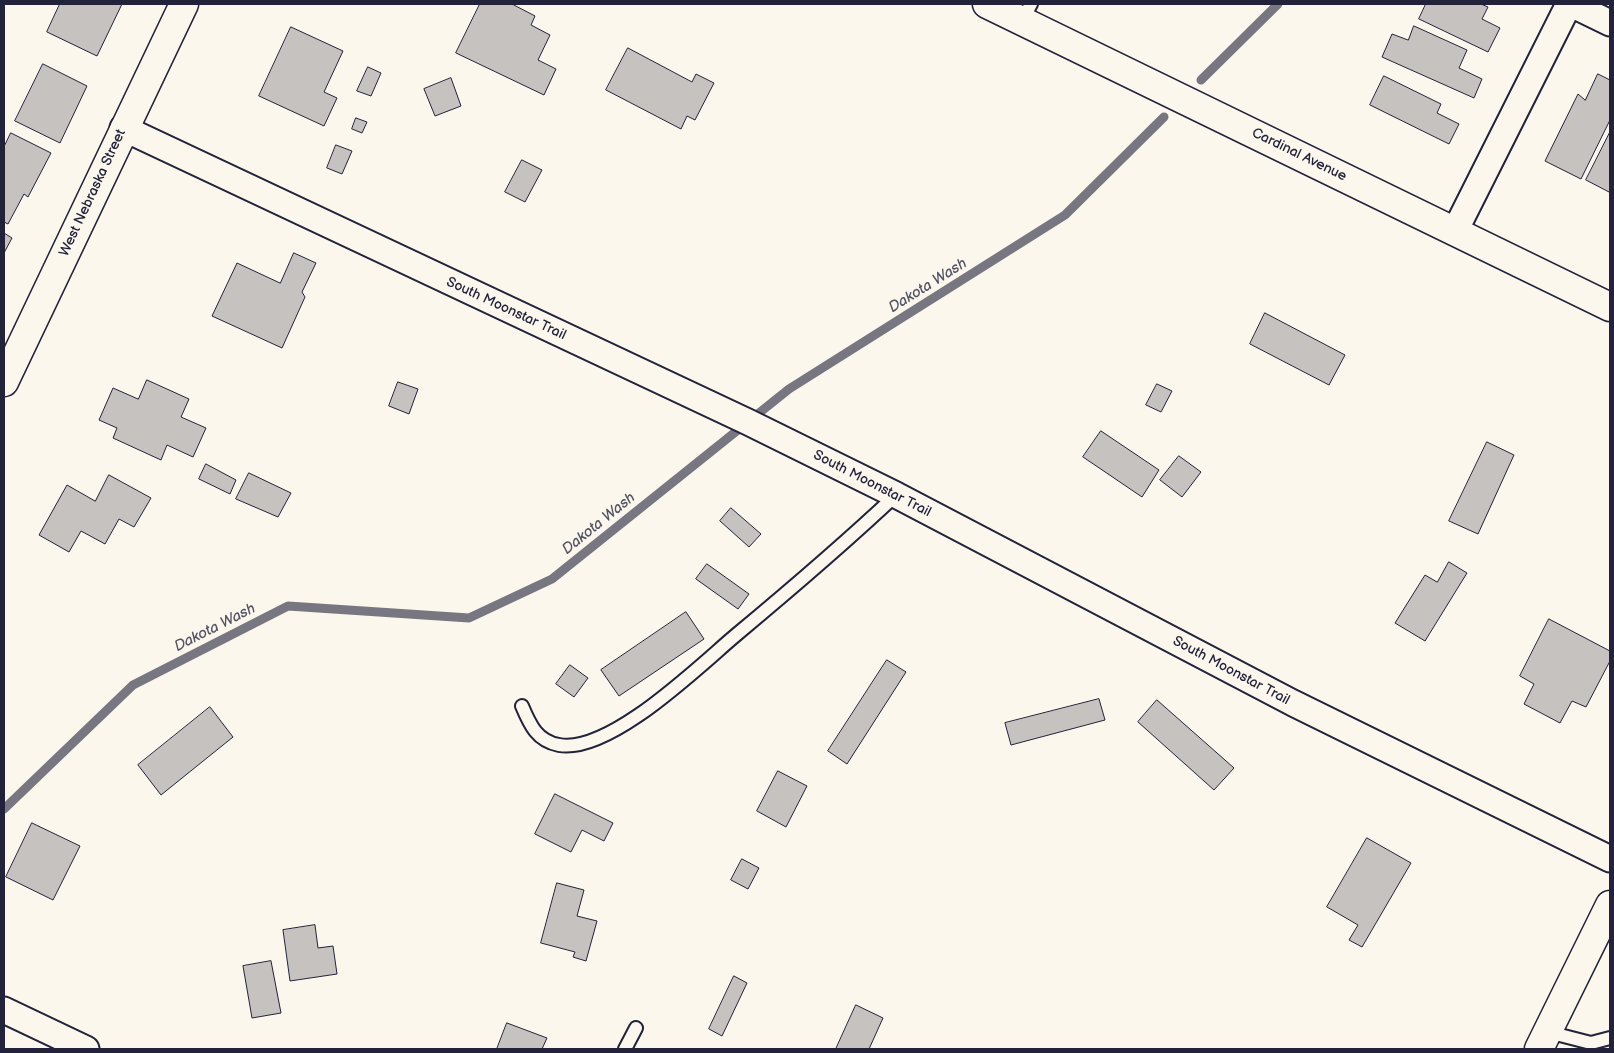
<!DOCTYPE html>
<html>
<head>
<meta charset="utf-8">
<style>
	body { margin:0 }
	#map { position:relative; width:1614px; height:1053px; overflow:hidden; background:#fbf7ec; font-family:"Balsamiq Sans",sans-serif }
	canvas { display:block }
	.frame { position:absolute; inset:0; border:5px solid #22223b; pointer-events:none }
</style>
</head>
<body>
<div id="map">
<canvas width="1614" height="1053"></canvas>
<div class="frame"></div>
</div>
<script>
const ctx = document.querySelector('canvas').getContext('2d');
ctx.lineJoin = 'round';
function trace(path, color, width, dash) {
  ctx.strokeStyle = color;
  ctx.lineWidth = width;
  ctx.lineCap = dash ? 'butt' : 'round';
  ctx.setLineDash(dash || []);
  ctx.stroke(path);
}
function fill(path, color) {
  ctx.fillStyle = color;
  ctx.fill(path, 'evenodd');
}
function drawText(font, color, halo, rows, align = 'center') {
  ctx.font = font + ' "Balsamiq Sans",sans-serif';
  ctx.lineWidth = 4;
  ctx.setLineDash([]);
  ctx.textBaseline = 'middle';
  ctx.strokeStyle = halo;
  ctx.fillStyle = color;
  for (const [text, x, y, turn = 0] of rows) {
    ctx.save();
    ctx.translate(x, y);
    ctx.rotate((+turn || 0) * Math.PI / 180);
    ctx.textAlign = isNaN(turn) ? turn : align;
    if (halo) ctx.strokeText(text, 0, 0);
    ctx.fillText(text, 0, 0);
    ctx.restore();
  }
}
const stream = new Path2D(`
	M1201 80 1278 4
	M4 809 133 685 288 606 469 618 552 579 789 389 1065 215 1164 117`);
const building = new Path2D(`
	M60 4H122L97 56 47 32Z
	M480 4H512L535 16 531 25 550 35 538 60 556 69 544 95 456 53Z
	M1426 4H1481L1488 7 1482 19 1500 28 1488 52 1419 19Z
	M1414 26 1467 50 1459 68 1482 79 1474 98 1382 57 1392 34 1408 40Z
	M291 27 343 51 324 92 337 98 324 126 259 96Z
	M628 48 692 82 696 74 714 83 695 120 687 116 681 129 606 90Z
	M43 64 87 86 60 143 15 121Z
	M368 67 381 73 371 96 357 91Z
	M1598 74 1610 80V120L1581 179 1545 161 1578 94 1585 100Z
	M1384 76 1441 104 1437 113 1459 124 1449 144 1370 105Z
	M451 78 461 106 435 116 424 89Z
	M356 118 367 122 362 133 352 129Z
	M1610 132V190L1609 192 1586 180Z
	M11 133 51 153 28 197 24 194 8 224 4 222V147Z
	M336 145 352 151 342 174 327 168Z
	M522 160 542 170 525 202 505 192Z
	M4 233 12 238 4 253Z
	M294 253 316 263 302 292 305 297 282 348 212 316 237 263 280 283Z
	M1265 313 1345 355 1329 385 1250 344Z
	M147 380 189 399 181 417 206 428 193 457 167 445 161 460 113 438 117 428 99 420 113 388 138 399Z
	M398 382 418 389 409 414 389 406Z
	M1157 384 1172 391 1161 412 1146 405Z
	M1101 431 1159 470 1142 497 1083 457Z
	M1487 442 1514 455 1478 534 1449 521Z
	M1179 456 1201 472 1182 497 1160 480Z
	M206 464 236 480 230 494 199 479Z
	M249 473 291 493 278 517 236 499Z
	M109 475 151 498 134 527 119 519 105 544 81 531 69 552 39 535 67 485 95 501Z
	M731 508 761 534 749 547 720 521Z
	M1449 562 1467 573 1425 641 1395 623 1425 575 1437 582Z
	M707 564 749 594 738 609 696 579Z
	M686 612 704 639 619 696 601 670Z
	M1549 619 1610 651V661L1586 707 1572 701 1560 723 1524 704 1534 684 1520 676Z
	M887 660 906 672 847 764 828 751Z
	M570 665 588 678 574 697 556 684Z
	M1099 699 1105 720 1011 745 1005 723Z
	M1157 700 1234 768 1214 790 1138 722Z
	M210 707 233 737 161 795 138 765Z
	M778 771 807 786 786 827 757 811Z
	M555 794 613 823 604 841 582 830 571 852 535 834Z
	M32 823 80 846 53 900 6 877Z
	M1367 838 1411 863 1362 947 1349 940 1358 925 1327 907Z
	M742 859 759 868 748 889 731 880Z
	M557 883 584 890 577 916 597 921 586 961 573 957 575 952 541 943Z
	M315 925 318 948 333 946 337 974 290 981 283 930Z
	M271 961 281 1013 252 1018 243 966Z
	M734 976 747 983 722 1036 709 1029Z
	M856 1005 883 1018 869 1049H836Z
	M507 1023 547 1038 542 1049H497Z`);
const lane = new Path2D(`
	M1022 21 1031 4
	M522 706C530 725 537 741 559 745 610 754 699 666 736 635 790 590 844 544 896 495
	M1548 1032 1591 1043 1610 1038
	M625 1049 636 1028`);
const street = new Path2D(`
	M1571 4 1610 23
	M123 128 748 422 896 495 1293 703 1610 859
	M1455 231 1569 4
	M4 1010 86 1049`);
const secondary = new Path2D(`
	M987 4 1610 307
	M4 382 184 4
	M1539 1049 1610 905`);
const streetNames = [
	["Cardinal Avenue",1299,155,26],
	["West Nebraska Street",93,193,-65],
	["South Moonstar Trail",506,309,25],
	["South Moonstar Trail",872,484,27],
	["South Moonstar Trail",1231,671,28]
];
const waterNames = [
	["Dakota Wash",928,286,-32],
	["Dakota Wash",599,524,-39],
	["Dakota Wash",215,628,-27]
];
trace(stream, '#787681', 9);
fill(building, '#c6c2c0');
trace(building, '#22223b', 1);
trace(lane, '#22223b', 16);
trace(street, '#22223b', 29);
trace(secondary, '#22223b', 31);
trace(lane, '#fbf7ec', 12);
trace(street, '#fbf7ec', 25);
trace(secondary, '#fbf7ec', 28);
drawText('14px', '#22223b', '#fbf7ec', streetNames);
drawText('italic 15px', '#545364', '#fbf7ec', waterNames);
</script>
</body>
</html>
